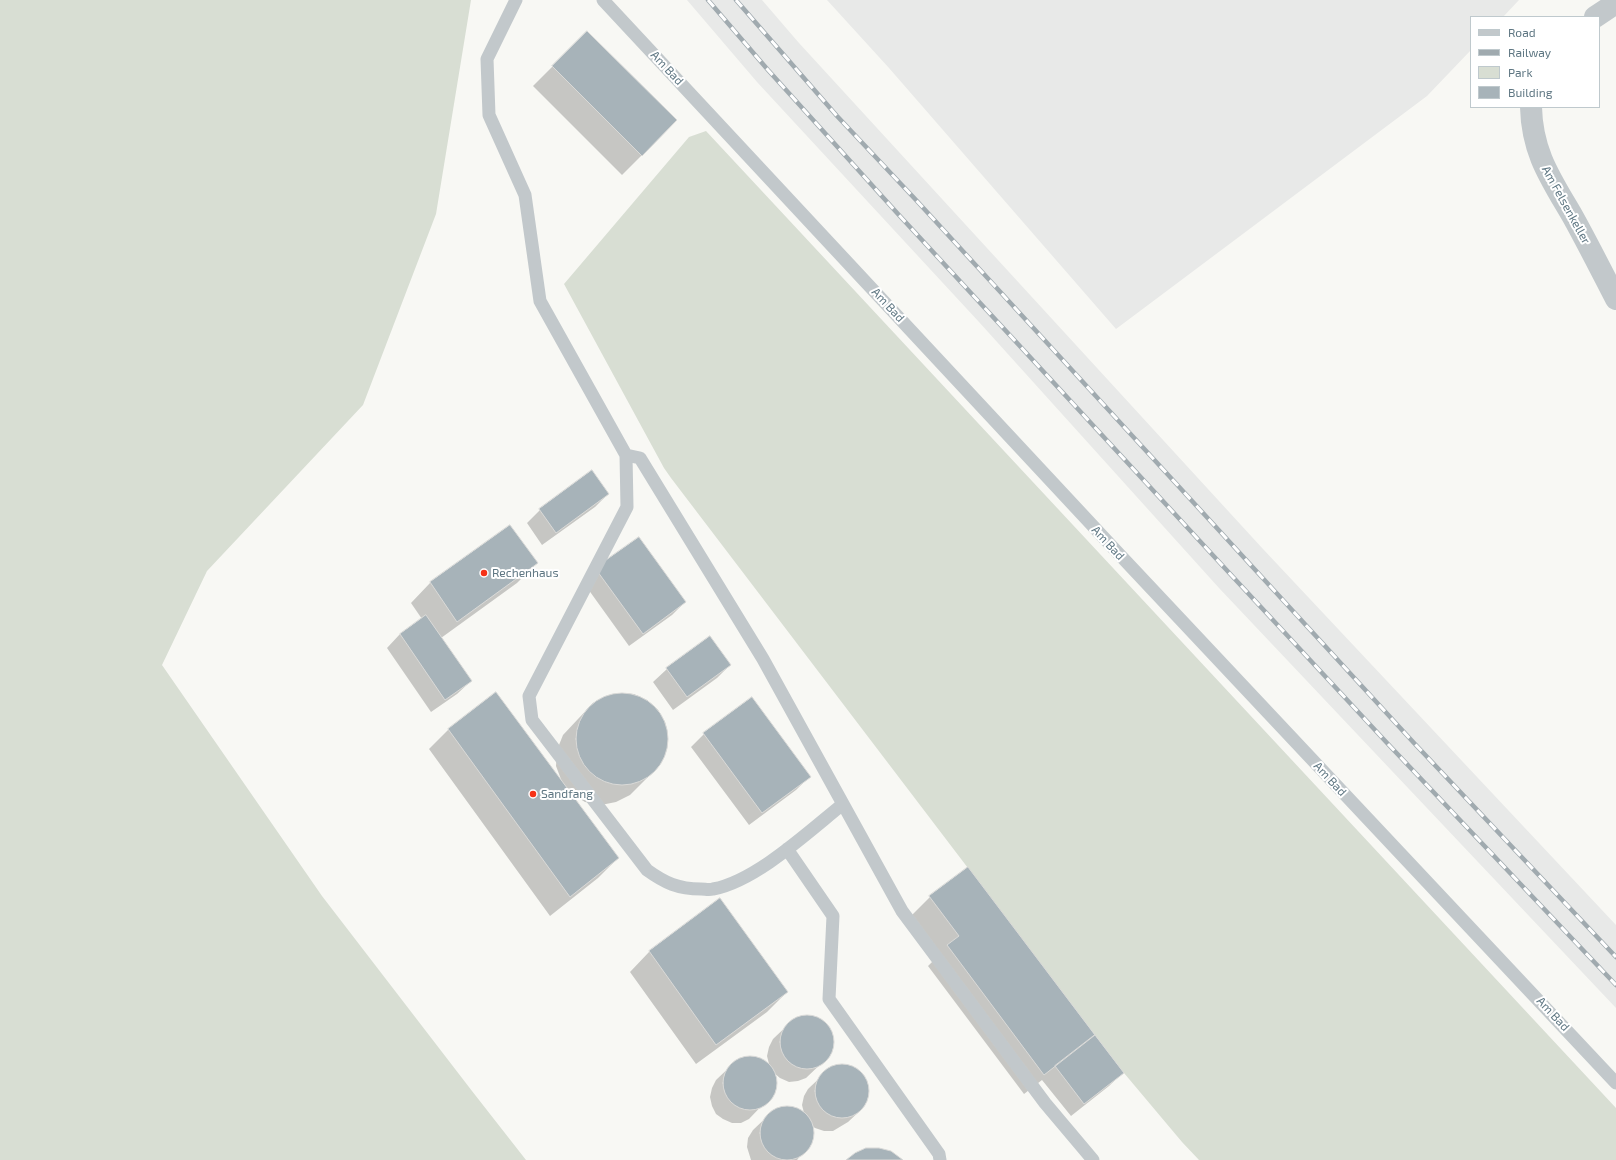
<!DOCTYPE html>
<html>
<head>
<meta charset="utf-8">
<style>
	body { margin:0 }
	#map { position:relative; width:1616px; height:1160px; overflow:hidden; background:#f8f8f4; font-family:"Exo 2",sans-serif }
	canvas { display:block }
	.legend { position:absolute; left:1470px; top:16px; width:130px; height:92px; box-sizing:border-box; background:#fff; border:1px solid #bfc9cd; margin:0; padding:5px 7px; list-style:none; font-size:12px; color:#5f7783 }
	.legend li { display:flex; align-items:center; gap:8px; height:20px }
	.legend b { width:20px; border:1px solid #bfc9cd }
</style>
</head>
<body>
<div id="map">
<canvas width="1616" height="1160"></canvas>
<ul class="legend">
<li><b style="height:5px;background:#c2c8cb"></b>Road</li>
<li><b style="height:5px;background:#a0aaaf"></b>Railway</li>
<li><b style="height:11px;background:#d8ded3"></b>Park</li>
<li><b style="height:11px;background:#a7b3b9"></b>Building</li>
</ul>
</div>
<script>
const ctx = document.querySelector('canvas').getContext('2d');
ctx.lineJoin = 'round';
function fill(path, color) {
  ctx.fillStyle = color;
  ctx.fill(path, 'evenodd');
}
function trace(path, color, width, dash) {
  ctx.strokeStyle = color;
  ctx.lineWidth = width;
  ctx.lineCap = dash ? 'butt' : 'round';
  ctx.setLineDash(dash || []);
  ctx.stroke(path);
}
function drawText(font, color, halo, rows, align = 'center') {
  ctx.font = font + ' "Exo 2",sans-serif';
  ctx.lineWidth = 4;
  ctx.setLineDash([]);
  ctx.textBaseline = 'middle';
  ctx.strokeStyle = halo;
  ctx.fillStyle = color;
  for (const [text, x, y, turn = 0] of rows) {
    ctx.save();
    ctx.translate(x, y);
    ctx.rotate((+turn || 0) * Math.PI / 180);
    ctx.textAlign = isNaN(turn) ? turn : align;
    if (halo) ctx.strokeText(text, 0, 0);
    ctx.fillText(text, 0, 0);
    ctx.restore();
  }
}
const built = new Path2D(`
	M687 0H762L799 43 1263 549 1616 925V1008L1219 588 979 322 757 82Z
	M827 0H1519L1503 17H1471V50L1427 96 1116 329 889 68Z`);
const green = new Path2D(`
	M0 0H471L436 214 363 405 207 571 162 665 322 896 472 1091 526 1160H0Z
	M706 131 1616 1108V1160H1199L1182 1142 1124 1073 671 478 664 468 564 284 689 137Z`);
const shadow = new Path2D(`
	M587 32 642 155 622 175 533 86Z
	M608 494 595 507 542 545 527 523 540 510Z
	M510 526 537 563 517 583 441 638 471 681 457 694 431 712 387 648 400 634 422 619 411 603 430 583Z
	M596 569 685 602 672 615 629 646 583 582Z
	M730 665 717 678 673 710 653 682 667 669Z
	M620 693 634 694 647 700 658 710 665 722 668 736 666 750 660 764 651 774 630 795 616 802 601 805 585 802 569 792 618 858 598 878 550 916 429 749 448 730 496 694 562 782 556 766 557 750 563 735 593 703 606 696Z
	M704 734 809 777 796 790 749 825 691 747Z
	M967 869 1122 1073 1109 1086 1071 1116 1042 1080 1024 1094 928 966 939 955 910 917 930 897Z
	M720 900 787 992 767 1012 696 1064 630 972 649 952Z
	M801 1016H810L817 1018 830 1028 833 1036 831 1052 826 1059 806 1078 798 1081 789 1082 780 1078 774 1073 776 1085 774 1093 749 1119 741 1123H732L723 1119 716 1114 712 1106 710 1097 712 1088 716 1080 737 1060 744 1057H753L760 1059 769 1064 767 1056 769 1047 773 1039 794 1019Z
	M845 1065 860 1072 868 1086V1094L862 1109 848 1122 833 1131H824L815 1128 810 1124 813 1136 811 1143 797 1160H751L747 1147 748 1138 753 1130 774 1110 781 1107H790L797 1109 804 1113 802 1105 804 1096 808 1089 829 1069 837 1066Z`);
const building = new Path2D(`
	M587 31 677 120 642 156 552 66Z
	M592 470 609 494 556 533 539 509Z
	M510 525 538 563 457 622 430 582Z
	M639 537 686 602 643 634 595 568Z
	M426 615 472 681 445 700 400 634Z
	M710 636 731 665 687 697 666 668Z
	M496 692 619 858 570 897 448 729Z
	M576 739a46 46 0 1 1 92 0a46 46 0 1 1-92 0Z
	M752 697 811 777 762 813 703 733Z
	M968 867 1095 1035 1044 1075 947 945 959 936 929 896Z
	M720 898 788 992 716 1045 649 951Z
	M780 1042a27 27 0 1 1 54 0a27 27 0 1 1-54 0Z
	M1095 1035 1124 1073 1084 1104 1055 1066Z
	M723 1083a27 27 0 1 1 54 0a27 27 0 1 1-54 0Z
	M815 1091a27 27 0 1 1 54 0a27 27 0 1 1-54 0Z
	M760 1133a27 27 0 1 1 54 0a27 27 0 1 1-54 0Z
	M866 1148H879L891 1151 903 1160H846L855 1153Z`);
const lane = new Path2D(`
	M516 0 487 59 489 115 525 195 540 301 626 455 627 507 529 696 532 720 647 870C665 883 678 889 701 889 705 889 709 890 713 889 756 881 808 832 843 804L763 659 640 458 626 455
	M603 0 1119 554 1616 1083
	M843 804 902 911 1045 1103 1093 1160
	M787 849 833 916 829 999 939 1154 940 1160`);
const street = new Path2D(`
	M1595 17 1616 3
	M1531 107C1532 153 1551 179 1573 217 1588 244 1602 272 1616 299`);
const rail = new Path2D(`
	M708 0 768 70 898 214 1233 577 1388 744 1616 985
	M736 0 837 116 916 200 1414 743 1616 957`);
const markers = [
	[484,573,4,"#f63217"],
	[533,794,4,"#f63217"]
];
const streetNames = [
	["Am Bad",667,68,47],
	["Am Felsenkeller",1566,205,61],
	["Am Bad",888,305,47],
	["Am Bad",1108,543,47],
	["Am Bad",1330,779,47],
	["Am Bad",1553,1014,47]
];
const poiNames = [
	["Rechenhaus",492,573],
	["Sandfang",541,794]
];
fill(built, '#e8e9e8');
fill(green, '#d8ded3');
fill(shadow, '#0003');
fill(building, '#a7b3b9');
trace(building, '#d9d9d7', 1);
trace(lane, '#c2c8cb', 13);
trace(street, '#c2c8cb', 22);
trace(rail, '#a0aaaf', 4.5);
trace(rail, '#fff', 3, [9]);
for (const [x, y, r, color] of markers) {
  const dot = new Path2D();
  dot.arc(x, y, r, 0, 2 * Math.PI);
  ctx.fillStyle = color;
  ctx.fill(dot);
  trace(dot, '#fff', 1.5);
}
drawText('12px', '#5f7783', '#fff', streetNames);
drawText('12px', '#5f7783', '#fff', poiNames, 'left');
</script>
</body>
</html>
